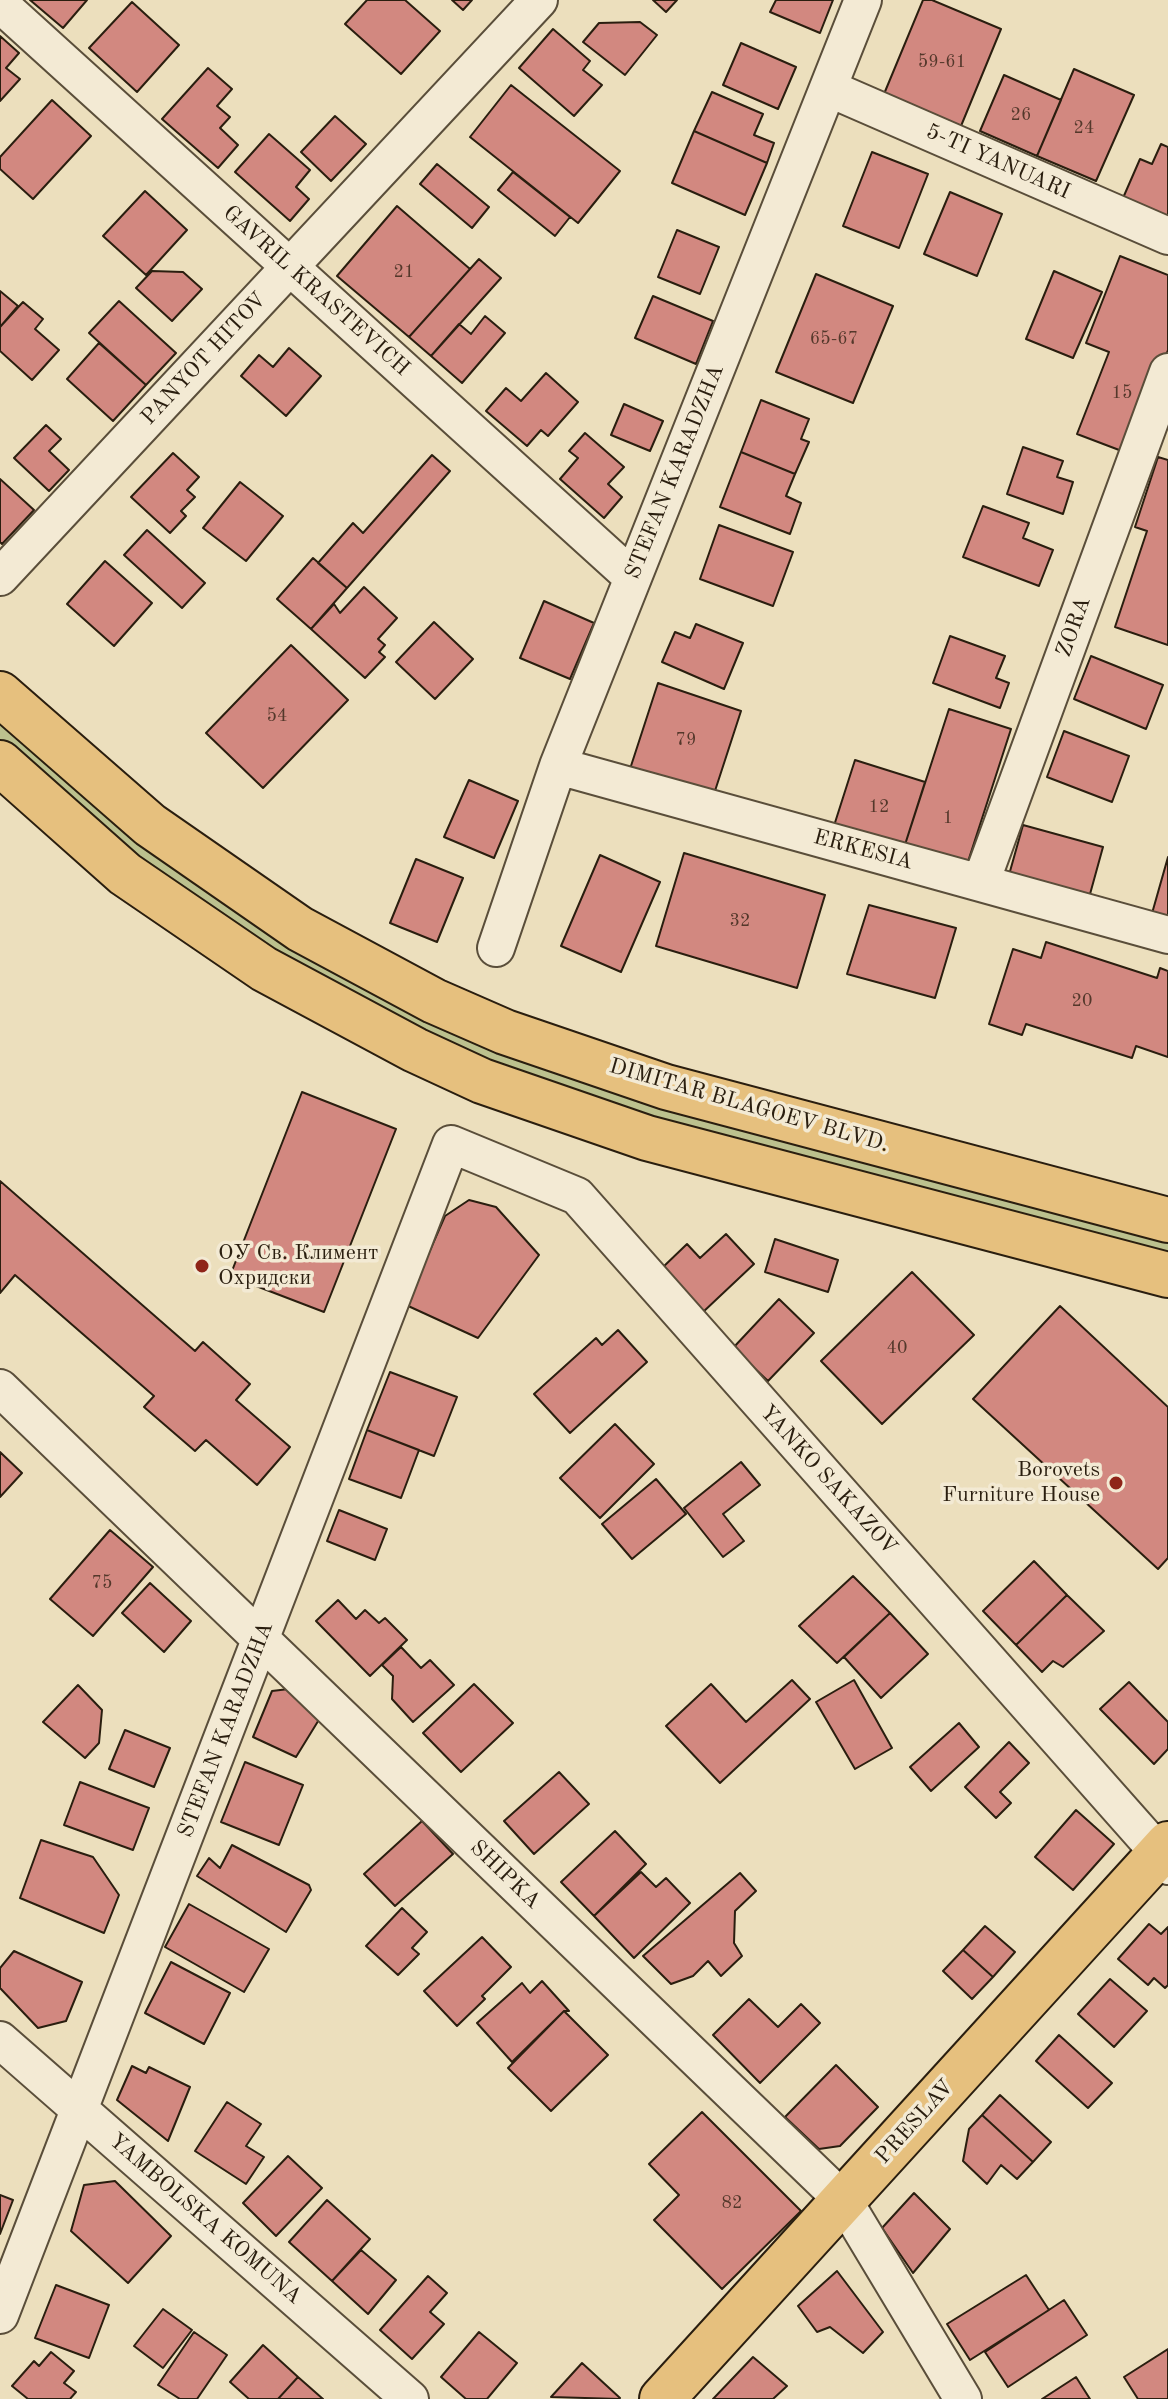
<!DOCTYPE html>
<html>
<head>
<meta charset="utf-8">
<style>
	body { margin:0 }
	canvas { display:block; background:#ecdfbd }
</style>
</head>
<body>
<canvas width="1168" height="2399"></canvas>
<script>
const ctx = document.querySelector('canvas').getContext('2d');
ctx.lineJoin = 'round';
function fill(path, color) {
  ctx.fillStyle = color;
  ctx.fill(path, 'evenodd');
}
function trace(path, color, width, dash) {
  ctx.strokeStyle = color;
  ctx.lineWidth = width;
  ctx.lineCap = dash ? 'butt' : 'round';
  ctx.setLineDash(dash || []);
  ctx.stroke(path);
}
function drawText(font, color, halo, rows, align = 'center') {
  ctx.font = font + ' "Old Standard TT",serif';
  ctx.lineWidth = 7;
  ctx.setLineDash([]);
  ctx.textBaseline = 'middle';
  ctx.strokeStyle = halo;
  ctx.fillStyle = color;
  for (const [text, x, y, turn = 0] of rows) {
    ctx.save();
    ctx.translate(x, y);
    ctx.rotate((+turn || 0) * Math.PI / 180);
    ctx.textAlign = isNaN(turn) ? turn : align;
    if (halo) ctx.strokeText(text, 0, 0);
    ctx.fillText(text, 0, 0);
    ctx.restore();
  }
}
const green = new Path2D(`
	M0 694 434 1001 1168 1220V1275L415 1050 0 763Z`);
const building = new Path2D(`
	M30 0H87L63 28Z
	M367 0H405L440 31 401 74 345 24Z
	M452 0H472L463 10Z
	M653 0H677L666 12Z
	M776 0H833L820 33 770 12Z
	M923 0H932L1001 29 961 126 884 94Z
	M132 2 179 45 137 92 89 48Z
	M640 22 657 35 625 75 583 42 599 23Z
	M553 29 590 61 583 70 602 85 574 116 519 68Z
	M0 36 19 53 6 68 20 79 0 101Z
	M741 43 796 67 778 109 723 85Z
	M208 68 232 89 217 106 230 117 220 128 238 145 218 168 162 119Z
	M1074 69 1134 95 1096 181 1037 156Z
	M1004 75 1061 100 1037 156 980 131Z
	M511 85 620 171 578 223 470 137Z
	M712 92 763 114 754 135 774 143 767 163 694 131Z
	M52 100 91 136 33 199 0 169V157Z
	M335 116 366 144 331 181 301 152Z
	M694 131 767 163 745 215 672 183Z
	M269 134 310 170 296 187 309 199 290 221 235 172Z
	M1161 144 1168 147V217L1123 198 1140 159 1152 164Z
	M872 152 928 174 899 248 843 226Z
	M437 164 489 207 472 228 420 184Z
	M513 172 570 217 555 236 498 190Z
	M145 191 187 230 146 275 103 236Z
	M950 192 1002 214 977 276 924 254Z
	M397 206 470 269 409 337 337 276Z
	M677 230 719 247 700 294 658 277Z
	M1120 256 1168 275V350L1127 453 1077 434 1109 352 1086 343Z
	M479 259 501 278 431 356 409 337Z
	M152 271 183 272 202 289 172 321 136 288Z
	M1054 271 1102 292 1073 358 1026 339Z
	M816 274 893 306 853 403 776 372Z
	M0 291 18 306 0 327Z
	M653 296 713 321 696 364 635 338Z
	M119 301 176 353 146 385 89 333Z
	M23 302 43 319 35 329 59 350 32 380 0 351V327Z
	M485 316 505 333 462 383 431 356 459 324 471 334Z
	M99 343 146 385 113 421 67 379Z
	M289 348 321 376 286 416 241 376 259 355 273 367Z
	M546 373 578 402 548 436 541 430 527 446 486 411 506 388 521 401Z
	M761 400 809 419 801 439 809 442 795 474 741 452Z
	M624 404 663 421 650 451 611 435Z
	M46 425 61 439 49 451 69 470 49 491 14 458Z
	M585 433 624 467 608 484 622 497 604 518 560 479 578 458 569 451Z
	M1023 447 1063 461 1057 477 1073 482 1063 514 1007 494Z
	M741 452 795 474 786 496 801 503 790 534 720 507Z
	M173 453 199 477 187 490 195 497 181 511 186 516 170 533 131 497Z
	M432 455 450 471 347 588 318 563 353 523 363 533Z
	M1158 457 1168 460V645L1115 627 1147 531 1135 527Z
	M0 479 34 510 2 544 0 542Z
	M240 482 283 516 246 561 203 528Z
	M983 506 1029 523 1023 538 1053 550 1039 586 963 557Z
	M719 525 793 552 773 606 700 579Z
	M147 530 205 583 182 608 124 555Z
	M313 558 347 588 311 629 277 599Z
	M105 561 152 603 114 646 67 604Z
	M364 587 397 618 378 639 385 645 379 652 385 657 365 678 311 629 334 604 340 613Z
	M544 601 594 623 570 679 520 658Z
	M434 622 473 659 435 699 396 662Z
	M696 624 743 643 724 689 662 662 675 632 690 638Z
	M950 636 1005 656 996 678 1009 683 1000 708 933 683Z
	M291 645 348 700 263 788 206 733Z
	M1091 656 1163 685 1146 729 1074 699Z
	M658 683 741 711 713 797 630 769Z
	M949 709 1011 729 964 874 902 854Z
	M1064 731 1129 756 1112 802 1047 777Z
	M855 760 925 782 902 854 832 832Z
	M469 780 518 801 494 858 444 837Z
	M1023 825 1103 847 1087 905 1007 882Z
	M684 853 825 895 797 988 656 946Z
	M600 855 660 882 621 972 561 946Z
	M1168 857V930L1149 924Z
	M416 859 463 878 437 942 390 923Z
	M869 905 956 928 935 998 847 974Z
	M1046 942 1157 978 1160 968 1168 971V1057L1136 1046 1132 1058 1026 1024 1022 1035 989 1024 1013 949 1041 958Z
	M302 1092 396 1129 324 1312 230 1276Z
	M0 1181 195 1351 203 1342 250 1384 236 1400 290 1447 257 1485 206 1440 195 1451 144 1407 154 1396 15 1275 0 1293Z
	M469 1200 496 1207 539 1255 478 1338 406 1305 445 1216Z
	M726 1234 754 1264 702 1313 661 1269 687 1244 700 1258Z
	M775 1239 838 1260 828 1292 765 1272Z
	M912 1272 974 1335 882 1424 821 1361Z
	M779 1299 814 1333 768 1381 733 1348Z
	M1060 1306 1168 1407V1558L1158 1569 973 1399Z
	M618 1330 647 1362 570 1433 534 1394 596 1338 602 1345Z
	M390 1372 457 1397 434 1456 367 1430Z
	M615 1424 654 1464 600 1518 560 1478Z
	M367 1430 419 1450 401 1498 349 1479Z
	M0 1452 22 1473 0 1497Z
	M741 1462 760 1485 723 1514 744 1541 723 1557 684 1508Z
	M656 1479 686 1514 632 1559 602 1524Z
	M339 1510 387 1529 375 1560 327 1541Z
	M110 1530 153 1567 93 1636 50 1599Z
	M1034 1561 1067 1595 1016 1645 983 1611Z
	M853 1576 890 1613 837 1663 799 1626Z
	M150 1583 191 1621 164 1652 122 1613Z
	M1067 1595 1104 1631 1063 1667 1053 1661 1042 1672 1016 1645Z
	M338 1600 356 1619 365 1610 379 1623 385 1618 407 1640 370 1676 316 1621Z
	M890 1613 928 1654 881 1698 844 1657Z
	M401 1647 421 1668 430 1660 454 1685 413 1722 392 1699 393 1676 382 1665Z
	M792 1680 810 1699 720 1783 666 1726 711 1684 746 1722Z
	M854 1680 892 1748 855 1769 816 1702Z
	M1129 1682 1168 1722V1749L1154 1764 1100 1709Z
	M474 1684 513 1723 461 1772 423 1733Z
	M78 1685 102 1710 99 1743 85 1758 43 1722Z
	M297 1688 320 1718 296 1757 253 1737 272 1691Z
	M959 1723 979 1747 931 1791 910 1767Z
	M125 1730 170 1748 154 1787 109 1769Z
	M1009 1742 1029 1763 1000 1792 1011 1803 996 1818 965 1787Z
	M245 1762 303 1785 279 1845 221 1822Z
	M559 1772 589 1804 534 1854 504 1821Z
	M80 1782 149 1808 133 1850 64 1825Z
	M1076 1810 1114 1844 1073 1890 1035 1857Z
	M422 1821 453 1854 395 1906 364 1874Z
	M615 1831 646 1864 594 1916 561 1882Z
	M41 1840 93 1857 119 1895 104 1933 20 1898Z
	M232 1845 309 1885 311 1890 286 1932 197 1876 209 1858 220 1868Z
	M641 1872 656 1887 666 1878 690 1903 634 1958 594 1916Z
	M740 1873 756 1891 735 1911 734 1943 742 1956 721 1976 708 1961 693 1976 671 1984 643 1956Z
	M189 1904 269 1949 244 1992 165 1947Z
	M402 1908 427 1932 412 1948 419 1954 398 1975 366 1946Z
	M1149 1924 1161 1934 1168 1927V1985L1165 1988 1154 1978 1148 1985 1118 1959Z
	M985 1926 1015 1952 993 1977 963 1950Z
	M482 1937 511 1967 482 1996 485 1999 457 2026 424 1991Z
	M963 1950 993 1977 972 1999 943 1971Z
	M14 1951 82 1982 66 2021 38 2028 0 1988V1968Z
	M171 1962 230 1993 204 2044 145 2013Z
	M1110 1979 1147 2011 1114 2047 1078 2014Z
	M542 1981 569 2011H564L512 2062 477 2023 522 1983 530 1993Z
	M749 1999 778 2027 801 2004 820 2023 760 2083 713 2035Z
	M564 2011 608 2055 551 2111 508 2068Z
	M1059 2035 1112 2083 1088 2108 1036 2061Z
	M836 2065 878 2107 840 2146 819 2149 785 2117Z
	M132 2066 146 2073 149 2067 190 2087 168 2141 117 2100Z
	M1000 2095 1051 2142 1033 2162 982 2115Z
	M227 2102 261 2124 246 2146 264 2157 246 2184 195 2151Z
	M702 2112 801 2211 722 2289 654 2220 679 2195 649 2164Z
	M982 2115 1033 2162 1017 2179 1001 2165 987 2184 963 2161 969 2129Z
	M288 2156 322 2188 276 2236 243 2203Z
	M115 2181 171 2236 128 2283 71 2231 84 2185Z
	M914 2193 950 2229 913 2273 882 2228Z
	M0 2195 13 2200 0 2234Z
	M327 2200 370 2239 332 2281 289 2242Z
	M361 2250 396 2280 368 2314 332 2281Z
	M837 2271 883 2332 863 2353 830 2327 817 2332 798 2306Z
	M1026 2275 1049 2310 970 2360 947 2324Z
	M428 2276 447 2293 430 2312 444 2324 412 2359 380 2330Z
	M56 2285 109 2305 89 2358 35 2338Z
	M1064 2300 1087 2335 1008 2387 985 2352Z
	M163 2309 192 2330 163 2368 134 2346Z
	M194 2332 227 2355 197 2399H180L158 2385Z
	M479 2332 517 2363 487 2399H466L441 2377Z
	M263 2345 298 2377 278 2399H249L230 2382Z
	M1168 2349V2399H1138L1124 2377Z
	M51 2352 74 2371 64 2383 76 2392 70 2399H28L12 2386 34 2361 39 2366Z
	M753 2357 787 2386 773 2399H713Z
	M582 2363 620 2398 619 2399 551 2397Z
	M298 2377 323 2399H278Z
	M1076 2377 1090 2399H1042Z`);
const minor = new Path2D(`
	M0 4 633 578
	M828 88 1168 236
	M0 577 539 0
	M558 766 1168 935
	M981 882 1168 372
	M496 948 558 766 863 0
	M0 1388 844 2201 963 2399
	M0 2040 410 2399
	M0 2315 451 1144 577 1196 1159 1853 1168 1866`);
const major = new Path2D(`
	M0 694 150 825 300 929 434 1001 505 1032 666 1087 1168 1220
	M0 763 125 874 264 969 415 1050 482 1081 647 1138 1168 1275
	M662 2399 1168 1844`);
const markers = [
	[202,1266,8,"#8f2418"],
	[1116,1483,8,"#8f2418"]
];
const numberNames = [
	["59-61",942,62],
	["26",1021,115],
	["24",1084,128],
	["21",404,272],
	["65-67",834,339],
	["15",1122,393],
	["54",277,716],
	["79",686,740],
	["12",879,807],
	["1",948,818],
	["32",740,921],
	["20",1082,1001],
	["40",897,1348],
	["75",102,1583],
	["82",732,2203]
];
const streetNames = [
	["5-TI YANUARI",998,162,24],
	["GAVRIL KRASTEVICH",316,291,42],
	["PANYOT HITOV",204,359,-47],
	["STEFAN KARADZHA",675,472,-68],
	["ZORA",1074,627,-70],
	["ERKESIA",863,850,15],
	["DIMITAR BLAGOEV BLVD.",749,1106,16],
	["YANKO SAKAZOV",828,1480,48],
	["STEFAN KARADZHA",226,1730,-69],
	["SHIPKA",505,1875,44],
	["PRESLAV",915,2122,-48],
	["YAMBOLSKA KOMUNA",205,2219,41]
];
const poiNames = [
	["ОУ Св. Климент",218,1253],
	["Охридски",218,1278],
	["Borovets",1100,1470,"right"],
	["Furniture House",1100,1495,"right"]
];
fill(green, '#bcc18e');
fill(building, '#d28880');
trace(building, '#2a1e0f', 2);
trace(minor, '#5a4e3a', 40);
trace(major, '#2a1e0f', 48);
trace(minor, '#f3ead4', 36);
trace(major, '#e6c07e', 44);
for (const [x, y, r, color] of markers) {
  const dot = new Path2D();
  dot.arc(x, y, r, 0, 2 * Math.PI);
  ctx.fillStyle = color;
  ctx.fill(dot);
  trace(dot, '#f3ead4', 3);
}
drawText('18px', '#54382b', null, numberNames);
drawText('22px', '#2a1e0f', '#f3ead4', streetNames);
drawText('22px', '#2a1e0f', '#f3ead4', poiNames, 'left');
</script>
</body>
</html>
